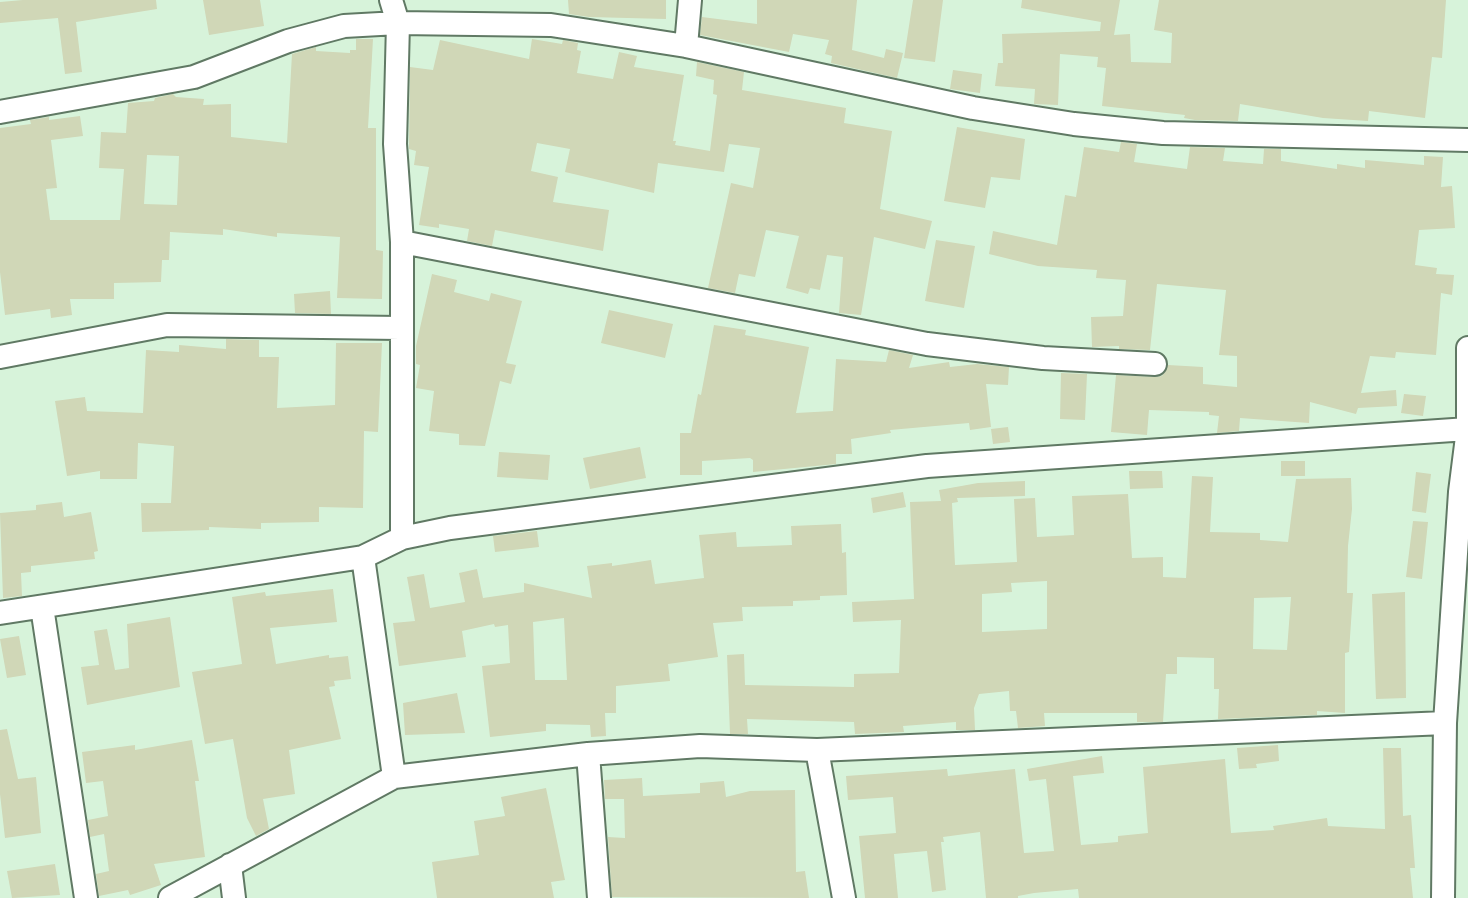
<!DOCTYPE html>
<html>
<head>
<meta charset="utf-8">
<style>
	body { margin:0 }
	canvas { display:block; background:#d7f3da }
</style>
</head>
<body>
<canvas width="1468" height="898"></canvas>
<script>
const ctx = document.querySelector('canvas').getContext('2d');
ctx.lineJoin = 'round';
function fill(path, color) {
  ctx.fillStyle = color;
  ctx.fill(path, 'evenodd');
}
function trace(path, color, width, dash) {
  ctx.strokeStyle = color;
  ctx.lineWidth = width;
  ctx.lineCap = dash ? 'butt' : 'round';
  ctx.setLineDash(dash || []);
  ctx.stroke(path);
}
const building = new Path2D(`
	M23 0H156L157 9 76 22 82 72 65 74 58 18 0 23V2Z
	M203 0H260L264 26 209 35Z
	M568 0H666V19L589 17 569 14Z
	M757 0H857L852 50 884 58 886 49 903 53 897 78 831 63 832 56 825 54 829 40 793 34 789 52 700 35 702 17 757 24Z
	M913 0H943L935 62 904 58Z
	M1022 0H1120L1114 35 1130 34 1131 62 1171 63 1172 33 1154 30 1159 0H1446L1442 58 1432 57 1425 118 1369 111 1368 121 1323 118 1240 104 1238 121 1195 120 1184 118 1185 115 1102 106 1106 68 1097 67 1098 57 1060 54 1058 105 1034 104 1035 89 995 86 998 63H1003L1002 34 1100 31 1101 22 1021 8Z
	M356 39H373L368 128H376V250L383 251 382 299 337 298 340 237 277 233V237L223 229V235L170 232 169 260H162L161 282 114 283V299H70L72 315 51 318 50 309 5 315 0 272V128L31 124 30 120 49 117V120L80 116 83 136 51 140 57 188 46 189 50 220H120L124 169 99 168 101 132 126 133 128 103 154 101 155 98 173 94 176 97 204 99 203 105 231 104V137L287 143 292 54 316 47V51L350 53V50H356ZM147 155 179 156 177 205 144 204Z
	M532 39 562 44 563 40 578 43 577 50 581 51 577 73 613 79 619 52 637 56 634 67 684 75 673 141H676L675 145 710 151 717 95 713 94 714 80 696 76 697 62 744 72 742 90 846 108 844 123 892 131 880 209 932 221 925 249 874 237 861 315 839 313 843 257 827 255 820 290 810 288 808 294 786 288 799 236 766 230 755 277 739 274 735 293 708 288 731 183 753 188 760 148 729 144 724 172 658 163 654 193 565 172 570 149 537 143 531 171 558 177 553 202 609 210 603 251 495 230 492 246 467 241 469 229 439 224V228L419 225 429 167 414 165 416 151 409 149 410 67 433 70 440 40 529 59Z
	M953 70 982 74 980 93 950 89Z
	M957 127 1025 139 1020 180 991 177 985 208 944 201Z
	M1121 142 1137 144 1134 162 1187 169 1190 147 1225 148 1223 161 1263 164 1264 149H1281V161L1337 169V164L1365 168V160L1424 165V156L1443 157 1441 187 1452 186 1455 228 1419 230 1415 265 1437 268 1436 274 1454 275 1452 295 1441 293 1436 355 1396 352 1395 358 1370 356 1361 393 1396 390 1397 406 1358 408 1356 414 1310 402 1309 423 1240 418 1239 431 1217 433 1219 416 1209 415V412L1149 410 1147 435 1111 432 1116 375 1155 377 1162 376 1168 365 1203 367V384L1237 387V356L1219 355 1226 290 1157 284 1150 350 1119 349V346L1092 347 1091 317 1123 316 1126 280 1096 278 1097 270 1038 266 989 254 993 231 1057 245 1065 195 1076 197 1084 147 1119 152Z
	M936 240 975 246 964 308 925 301Z
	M432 274 457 280 454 292 489 301 491 293 522 301 506 363 516 365 511 384 500 381 485 446 459 445V434L429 431 434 391 416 388 420 365 416 364V346Z
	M330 291 331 314 295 313 294 294Z
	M609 310 673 324 665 358 601 343Z
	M714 325 746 330 745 335 809 347 796 413 833 411 836 359 886 362 889 350 913 355 909 368 949 362 950 367 977 364 1009 367 1008 385 986 384 991 427 970 430 969 423 890 430 891 433 851 439 852 454H836V464L753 472V460L750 458 702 461V475H680V433H691L698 394 701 395Z
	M226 339 259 340V357H279L277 408 335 405 336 343H382L378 432 364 431 363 508 319 507V522L261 523V529L209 527V530L142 532 141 503H171L174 446 138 443 137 479H100V471L67 476 55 401 85 397 87 411 143 413 146 350 179 352V345L226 349Z
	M1061 373 1087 374 1085 420 1060 419Z
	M1404 394 1426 396 1423 416 1401 413Z
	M1008 427 1010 442 993 444 991 429Z
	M640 447 646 478 590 489 583 458Z
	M499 452 550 455 548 480 497 477Z
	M1281 461H1305V476H1281Z
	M1129 471H1162L1163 488 1130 489Z
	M1416 472 1431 474 1426 513 1412 511Z
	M1192 476 1213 477 1210 532 1260 533V540L1288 542 1296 479 1351 478 1352 509 1348 546 1347 593H1353L1349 652 1345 653V713L1317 711V715L1218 719 1219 689H1214V658L1177 657V674H1166L1163 722H1137V713H1044L1045 726 1018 728 1016 711H1010L1009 691 979 694 974 708 975 730H956V722L903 726 904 732 855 734 854 722 747 719 748 734H730L727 655 744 654 745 685 854 687V674L899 673 901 620 853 622 852 602 914 599 910 502 941 501 939 490 978 483 1025 481V496L957 498 958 502 952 503 955 565 1017 562 1014 499 1035 498 1037 537 1074 535 1072 496 1128 494 1132 558 1163 557V577L1186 578ZM1047 581V629L982 632V594L1012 592 1011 583ZM1291 597 1287 650 1253 649 1254 598Z
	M903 492 906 507 873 513 871 498Z
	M62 502 64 517 91 512 98 551 94 552 95 559 31 566V572L21 573 22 596 3 598 0 513 36 510V505Z
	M1413 521 1428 522 1422 579 1406 577Z
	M841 524 842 553 846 552 847 595 820 596V600L793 601V606L742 607 743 621 713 623 718 657 668 664 670 681 616 686V713H605L606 736 591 737 590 725 546 724V731L490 737 482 666 510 663 508 625 495 627 494 624 462 631 466 657 399 666 393 623 415 621 407 577 424 574 430 608 465 602 459 573 477 569 483 598 524 592V583L592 598 587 566 612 563V566L651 560 655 584 704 578 699 535 736 532 737 547 792 545 791 526ZM564 618 567 680H535L533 622Z
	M537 531 539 547 495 552 493 536Z
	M333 589 337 622 270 628 276 664 329 655V658L348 656 351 679 334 681 335 686 329 687 341 739 289 750 295 794 263 799 269 829 256 836 247 818 233 739 205 744 192 672 242 664 232 597 265 592 266 596Z
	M1405 592 1406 698 1376 699 1372 594Z
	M170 617 180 687 87 705 81 667 99 665 94 631 107 629 115 670 129 668 127 624Z
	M19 636 26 675 7 678 0 639Z
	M457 693 465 733 405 735 403 703Z
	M7 729 18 779 36 777 41 833 5 838 0 794V730Z
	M192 740 199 781H195L205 857 154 864 161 885 130 895 128 890 99 896 96 874 109 871 104 834 90 837 88 820 108 816 103 781 86 783 82 752 135 745V750Z
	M1278 745 1279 761 1256 764 1257 768 1239 769 1237 748Z
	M1383 748H1401L1403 816 1411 815 1415 868H1410L1413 898H1079L1078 889 1034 893 1018 896V898H986L980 832 943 837 944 842H941L946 890 932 892 927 851 894 854 898 898H865L859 836 896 833 893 797 848 800 846 776 947 769 948 776 1015 769 1024 853 1054 851 1046 779 1029 781 1027 769 1102 756 1104 773 1073 776 1081 845 1118 842V836L1148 833 1143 767 1225 759 1231 833 1274 830 1273 826 1327 818 1328 826 1385 829Z
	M642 778 643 796 700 793V783L724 781 726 797 750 791 795 790 796 872 805 871 809 898 612 897 608 837 625 838 624 799H605L604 780Z
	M546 788 565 880 551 882 554 898H437L432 862 479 855 474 821 505 816 501 797Z
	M55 864 60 895 12 898 7 871Z`);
const minor = new Path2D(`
	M391 0 398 23 395 144 402 242V538
	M686 46 690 0
	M0 112 194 77 288 41 344 26 398 23 551 25 686 46 973 108 1074 124 1163 133 1468 140
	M402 242 927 344 1043 358 1155 364
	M0 357 167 325 400 328
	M363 557 394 777
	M42 607 86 898
	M0 613 363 557 402 538 450 528 927 466 1468 429
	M817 750 844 898
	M588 754 599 898
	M230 865 234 898
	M170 898 394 777 588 754 700 746 817 750 1445 723
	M1443 898 1445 723 1460 492 1468 429V348`);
fill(building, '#d0d7b7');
trace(minor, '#607964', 26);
trace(minor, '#fff', 22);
</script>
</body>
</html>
